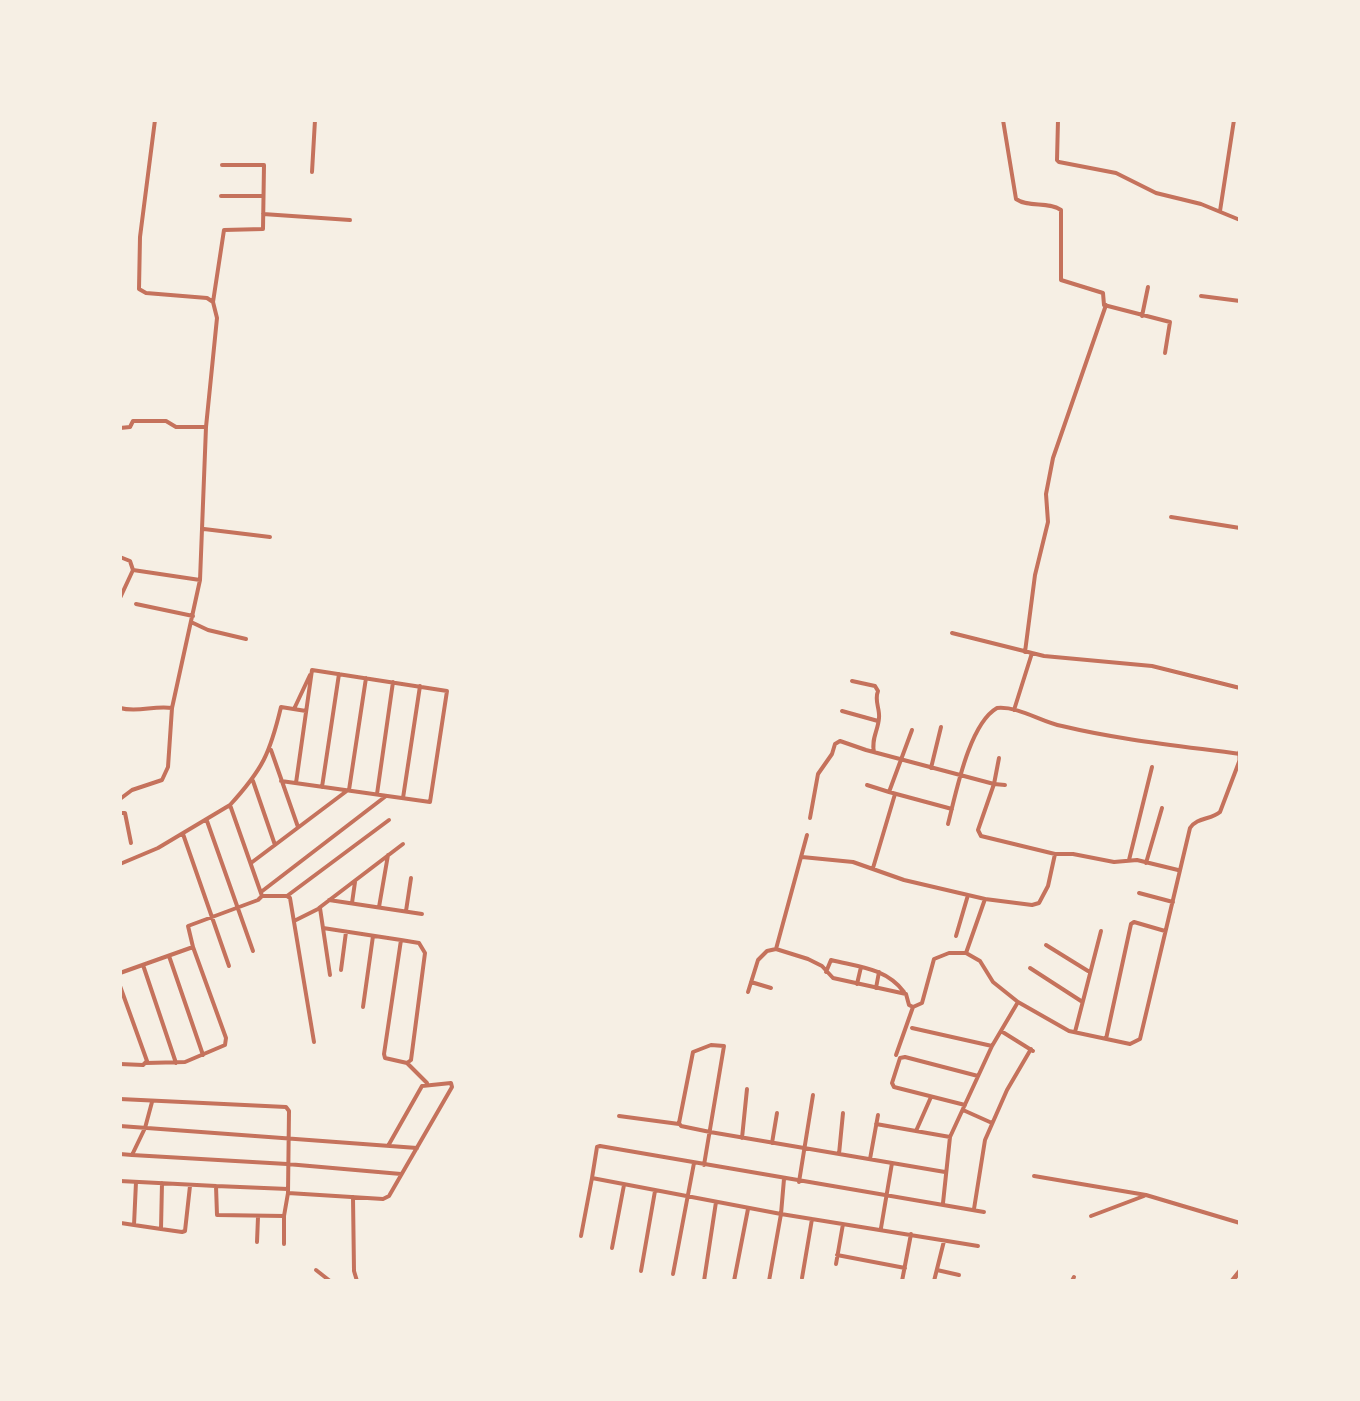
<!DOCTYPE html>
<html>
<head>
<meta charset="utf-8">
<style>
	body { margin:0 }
	#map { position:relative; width:1360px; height:1401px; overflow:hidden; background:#f6efe4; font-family:"Public Sans",sans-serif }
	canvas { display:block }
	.frame { position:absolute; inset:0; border:122px solid #f6efe4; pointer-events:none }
</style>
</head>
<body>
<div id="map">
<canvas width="1360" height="1401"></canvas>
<div class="frame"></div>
</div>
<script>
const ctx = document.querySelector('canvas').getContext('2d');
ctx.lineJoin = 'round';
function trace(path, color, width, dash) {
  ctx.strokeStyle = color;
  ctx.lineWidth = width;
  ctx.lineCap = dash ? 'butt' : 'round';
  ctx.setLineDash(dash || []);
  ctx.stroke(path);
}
const minor = new Path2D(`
	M1003 120 1016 199C1029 208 1048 201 1061 210V280L1103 293 1104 305 1170 322 1165 353
	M1058 120 1057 160 1059 162 1116 173 1156 193 1201 204 1240 220
	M312 172 315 120
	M221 196H263
	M1220 211 1234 120
	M263 214 350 220
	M1201 296 1240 301
	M213 302 224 230 263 229 264 165H222
	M1142 316 1148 287
	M120 428 130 427 133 421H166L176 427H206
	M1171 517 1240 528
	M204 529 270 537
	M120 557 130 561 133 570
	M120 598 133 570 200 580
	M136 604 193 616
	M191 622 208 630 246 639
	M952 633 1044 656 1152 666 1240 688
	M1025 652 1035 575 1048 522 1046 494 1053 458 1106 305
	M852 681 875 686 878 691C874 701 880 708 879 718 878 731 871 739 874 752
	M120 708C138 713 154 705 172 708
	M294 709 310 675
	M1014 710 1032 653
	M842 711 878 721
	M912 730 889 792 952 809
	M271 750 298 827
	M999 758 994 784 1005 785
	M931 768 941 727
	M253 781 275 845
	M281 781C331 788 381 795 430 802L447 691 312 670 296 783
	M867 785 889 792
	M322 787 339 674
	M349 790 366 678
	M377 794 393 682
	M403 798 420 686
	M120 799 132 790 162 780 168 767 172 708 200 580 206 427 217 318 213 302 207 298 146 293 139 289 140 237 155 120
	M230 805C263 769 270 753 281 707L306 711
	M120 813H125L131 843
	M810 818 818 774 832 754 835 744 840 741 866 750 994 784 978 830 981 836 1055 854H1073L1114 862 1137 860 1178 870
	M207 821 253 951
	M948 824C956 793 969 724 997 708 1019 706 1041 722 1062 726 1120 740 1181 746 1240 754
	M183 834 229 966
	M802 857 853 862 904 880 985 899 1032 905 1039 903 1048 886 1055 854
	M1129 860 1152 767
	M251 863 348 790
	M1146 863 1162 808
	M120 864 158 848 230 805 262 896 258 900 188 926 193 947 226 1038 225 1045 185 1062 146 1063
	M873 868 895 794
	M261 892 386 796
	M1139 893 1173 902
	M262 896H287L290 898 314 1042
	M287 896 389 820
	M329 900 422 914
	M352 903 355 882
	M379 907 388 855
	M319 908 403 844
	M406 911 411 878
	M294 921 320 908 330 975
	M323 928 401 940
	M956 936 968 895
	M401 940 419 943 425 953 411 1060 407 1063 385 1058 384 1054Z
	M1046 945 1088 971
	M776 949 807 835
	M966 953 980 961 993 982 1018 1002
	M169 956 203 1055
	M143 965 176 1063
	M1030 968 1081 1001
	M341 970 346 932
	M826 972 831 960C859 967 886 968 904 992
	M120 973 193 947
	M751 982 771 988
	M857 984 861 967
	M120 986 147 1061 143 1065 120 1064
	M876 988 879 972
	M748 992 758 960 767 951 776 949 808 959 822 966 833 978 906 994 909 1005 913 1007 896 1055
	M363 1007 373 936
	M913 1007 922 1003 934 959 949 953H966L985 899
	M912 1028 992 1046
	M1001 1031 1033 1051
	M1075 1032 1101 931
	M1106 1039 1131 924 1134 922 1165 931
	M407 1063 427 1083
	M120 1099 286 1107 289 1111 288 1193 284 1216 217 1215 216 1186 120 1181
	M965 1105 894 1087 892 1083 900 1058 905 1057 978 1076
	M963 1110 992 1123
	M619 1116 679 1124
	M876 1124 950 1137
	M120 1126 417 1148
	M916 1131 931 1097
	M742 1138 747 1089
	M772 1143 777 1113
	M120 1154 132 1155 145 1128 152 1102
	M839 1154 843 1113
	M132 1155 287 1164 401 1174
	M870 1159 878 1115
	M704 1165 724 1046 711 1045 693 1052 679 1123 681 1126 710 1132 945 1172
	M1034 1176 1146 1195 1240 1223
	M799 1182 813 1095
	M216 1186 288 1189
	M288 1193 383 1199 389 1196 452 1087 451 1083 422 1086 388 1146
	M353 1197 354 1271 357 1281
	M943 1203 950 1137 992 1046 1018 1002 1069 1031 1130 1044 1140 1039 1190 828C1197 817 1211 820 1220 812L1239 762
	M120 1208V1226
	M974 1209 985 1140 1007 1090 1031 1049
	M1091 1216 1144 1196
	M121 1223 134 1225 136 1182
	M134 1225 161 1229 162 1183
	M881 1228 892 1163
	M161 1229 182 1232 185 1231 190 1186
	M581 1236 592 1178
	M257 1242 258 1217
	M284 1244V1216
	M978 1246 781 1214 592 1178 597 1147 600 1146 984 1212
	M612 1248 624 1185
	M837 1255 905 1268
	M836 1264 843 1224
	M316 1270 330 1281
	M937 1270 959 1275
	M641 1271 655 1191
	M673 1274 694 1163
	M802 1278 812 1219
	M704 1281 716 1202
	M734 1281 748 1209
	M769 1281 781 1214 784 1179
	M902 1281 911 1234
	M934 1281 944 1241
	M1072 1281 1074 1277`);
const tertiary = new Path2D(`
	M1240 752V763
	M1232 1281 1240 1271`);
trace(minor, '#c5725c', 4);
trace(tertiary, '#c5725c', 5);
</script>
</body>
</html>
